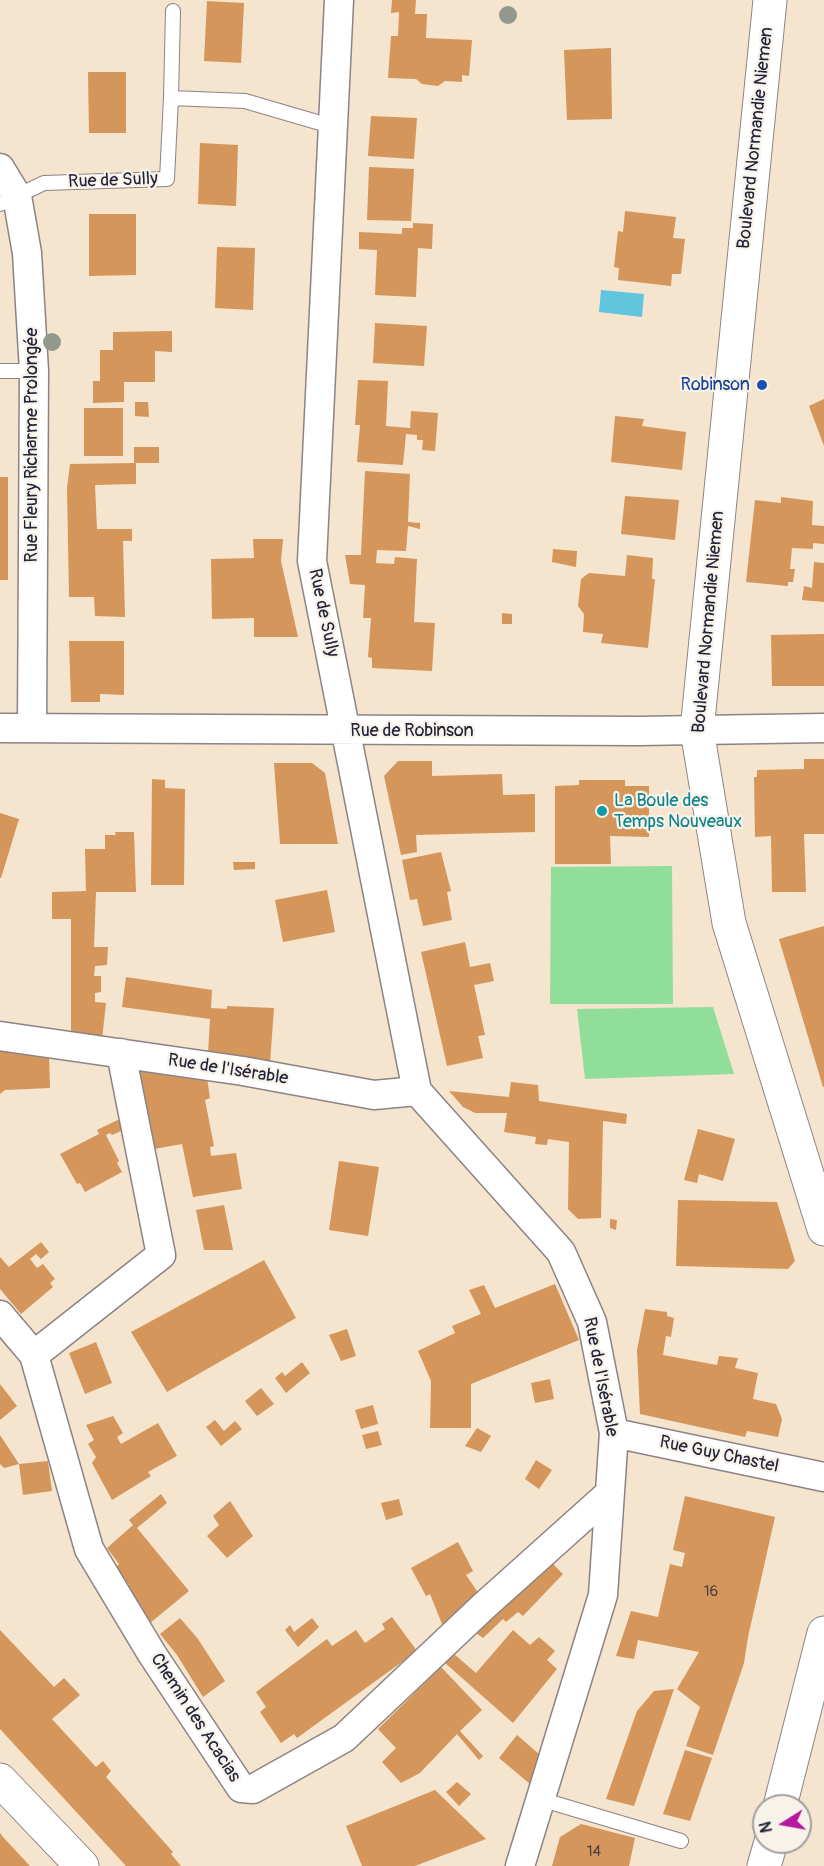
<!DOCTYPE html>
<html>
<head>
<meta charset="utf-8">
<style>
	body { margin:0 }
	#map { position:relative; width:824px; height:1866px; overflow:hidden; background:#f5e4ce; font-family:Pangolin,sans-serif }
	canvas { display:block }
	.north { position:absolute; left:752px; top:1794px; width:60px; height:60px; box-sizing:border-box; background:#f7f3e8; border:2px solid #a29fa3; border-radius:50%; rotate:259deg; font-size:16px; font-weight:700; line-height:24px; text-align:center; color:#22223b }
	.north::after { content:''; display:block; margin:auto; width:21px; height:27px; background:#b5179e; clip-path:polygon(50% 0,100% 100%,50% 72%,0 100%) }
</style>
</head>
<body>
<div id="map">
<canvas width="824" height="1866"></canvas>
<div class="north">N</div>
</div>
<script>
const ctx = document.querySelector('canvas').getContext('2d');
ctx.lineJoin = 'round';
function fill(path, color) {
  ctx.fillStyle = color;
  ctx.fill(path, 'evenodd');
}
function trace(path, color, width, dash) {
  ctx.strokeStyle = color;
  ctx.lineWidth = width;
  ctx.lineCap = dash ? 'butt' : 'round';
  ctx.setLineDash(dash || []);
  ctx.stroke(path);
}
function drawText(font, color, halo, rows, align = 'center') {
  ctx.font = font + ' Pangolin,sans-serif';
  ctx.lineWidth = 4.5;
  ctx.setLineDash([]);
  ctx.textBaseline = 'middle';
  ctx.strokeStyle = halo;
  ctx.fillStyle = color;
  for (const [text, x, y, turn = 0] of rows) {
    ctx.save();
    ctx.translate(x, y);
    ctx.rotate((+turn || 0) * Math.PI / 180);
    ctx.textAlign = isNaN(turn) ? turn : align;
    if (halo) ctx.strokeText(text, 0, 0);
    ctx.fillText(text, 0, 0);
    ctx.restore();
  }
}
const green = new Path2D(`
	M672 866 673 1004H550L551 867Z
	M713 1007 734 1074 585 1079 577 1009Z`);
const water = new Path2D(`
	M601 290 644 294 642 317 599 312Z`);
const building = new Path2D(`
	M392 0H416L415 14H427L426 38 472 40 469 76 462 75V82L445 81 438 86 422 84 416 79 388 78 391 36H398L399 12 391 13Z
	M207 1 244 3 241 63 204 61Z
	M611 48 612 119 567 120 564 50Z
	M88 72H126V133H89Z
	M371 116 417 118 414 159 368 156Z
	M200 143 238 145 236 206 198 204Z
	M369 167 414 169 411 221 367 220Z
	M625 211 676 217 673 238 685 239 681 274H672L671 286 618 280 619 268 614 267 618 231 623 232Z
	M89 214H136V275L89 276Z
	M413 223 433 224 432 249 418 248 416 297 375 295 377 250 359 249V232L402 234V228H413Z
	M217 247 255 248 253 310 215 308Z
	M375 323 427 326 424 366 373 363Z
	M172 331V352L155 351V382H124V402L93 403V381H100V350H113V332Z
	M358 380 388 381 386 426 410 428 411 411 438 413 435 451 422 450 423 440H417V435L406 434 403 465 357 462 360 425H355Z
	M824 399V446L809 406Z
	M135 402H148L149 417 135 416Z
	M84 408H123V456H84Z
	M615 416 644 419 642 426 686 432 682 470 611 462Z
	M134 447H159V463H136V484L95 485 97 529H132V541H123L125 617 95 616 94 597H69L67 488 70 464 134 463Z
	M365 471 410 474 408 522 420 523V529L408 526 406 551 377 550 376 563 394 564 395 557 417 559 414 622 435 623 432 671 372 668V658L368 657 371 618H363L365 585 350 584 345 555H361Z
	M0 477H8V580H0Z
	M625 496 679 500 675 540 621 534Z
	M781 497 813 501 812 525 824 526V544L813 543V549L792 548 790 569H795L793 582H788V586L746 582 755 500 781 503Z
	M253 539H283L281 561 298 637H254V618L212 619 211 559 254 558Z
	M553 549 577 551 576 567 552 562Z
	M627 555 653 558 652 579H655L648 648 601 643 603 634 583 632 584 614 578 606 581 579 589 573 625 576Z
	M814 562 824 563V602L802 600 804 586 812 588Z
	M502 613 512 614V624H502Z
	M824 634V686H772L771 635Z
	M69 641H124V695L100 694V702H71Z
	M804 759H824V834H804L806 892H772L771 836 755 837 754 777H757V770L804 769Z
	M398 761H432V776L502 774 503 795 535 794V832L416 835 417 852 401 855 384 776Z
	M274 763H312L325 773 338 844H280Z
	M152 779 165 780V788L185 789 184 885H151Z
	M579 780H625V786H649V837L610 836 611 864H555V786L579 785Z
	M0 813 19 819 1 878H0Z
	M115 832H134L136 892H96L94 947H108L107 965 95 966 94 976H101V992L95 993V1002L106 1003 102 1039 71 1036V919H52V892L86 891 85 849H105V835H116Z
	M441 852 451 891 447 892 452 920 423 926 417 899 410 900 402 860Z
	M233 862H255V869L234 870Z
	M327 890 335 932 283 942 275 900Z
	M824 926V1087H823L779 939Z
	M465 942 470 967 490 963 494 981 474 985 485 1035 478 1036 483 1058 447 1066 421 952Z
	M126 977 212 990 211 1008 227 1009V1006L274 1008 270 1063 208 1054 210 1019 122 1007Z
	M0 1048 49 1052 50 1088 5 1090 0 1094Z
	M167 1067 206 1071 210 1098 205 1100 214 1146 210 1147 211 1156 236 1153 242 1189 193 1197 182 1144 154 1149 145 1098 140 1099 139 1072Z
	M511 1082 538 1085 539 1101 627 1114 626 1124 603 1121 601 1218 578 1219 568 1209 569 1142 548 1139 547 1145 535 1144 536 1137 504 1132 507 1113H475L463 1107 449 1091 509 1097Z
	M126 1116 128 1128 112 1135 110 1133 106 1135 119 1161 117 1163 122 1172 85 1192 80 1183 77 1184 60 1154 99 1134 97 1130Z
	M698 1129 735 1139 723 1181 699 1174 697 1183 684 1180Z
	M339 1161 379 1167 368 1236 329 1230Z
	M678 1200 777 1202 795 1261 788 1269 676 1266Z
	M224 1205 233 1250H204L196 1210Z
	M610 1219 617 1220 616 1230 610 1228Z
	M41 1242 49 1252 41 1259 36 1254 30 1259 37 1268 43 1264 55 1279 50 1283 53 1287 21 1314 0 1289V1257L9 1267Z
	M264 1260 296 1318 167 1392 131 1332Z
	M555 1284 579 1340 471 1384V1428H430L431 1381 418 1351 455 1333 452 1326 481 1314 469 1290 484 1285 495 1308Z
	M645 1309 667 1312V1316L674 1318 671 1337 666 1336 663 1355 717 1365 719 1356 738 1358 735 1368 758 1373 753 1399 776 1404 782 1419 778 1437 747 1431 745 1437 640 1414 637 1350Z
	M347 1329 356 1356 341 1361 329 1335Z
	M96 1342 112 1383 85 1394 69 1353Z
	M302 1362 310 1373 286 1393 275 1378 282 1372 285 1376Z
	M550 1379 554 1399 535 1403 531 1383Z
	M0 1384 17 1406 0 1420Z
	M261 1388 274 1404 257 1416 245 1401Z
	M373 1405 378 1424 361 1429 355 1410Z
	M113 1416 123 1433 117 1437 121 1444 158 1423 177 1456 148 1472 151 1476 112 1500 92 1463 96 1457 88 1444 94 1440 86 1425Z
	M215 1420 224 1431 235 1421 242 1429 221 1446 206 1427Z
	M477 1428 491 1436 481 1452 465 1446Z
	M378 1431 382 1445 366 1449 362 1435Z
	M0 1435 19 1464 4 1468 0 1464Z
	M536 1460 552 1470 539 1489 525 1479Z
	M48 1461 52 1491 23 1495 19 1464Z
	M161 1494 167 1503 137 1528 189 1591 144 1628 121 1591 129 1585 115 1568 119 1564 107 1548 133 1525 129 1520Z
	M685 1496 775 1517 748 1637 744 1663 713 1755 686 1746 700 1707 677 1689 699 1652 638 1640 634 1659 616 1656 631 1611 658 1617 670 1564 682 1567 685 1553 673 1550Z
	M399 1499 403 1515 386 1520 381 1503Z
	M230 1501 253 1536 227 1558 207 1536 219 1525 213 1516Z
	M458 1542 473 1571 466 1575 479 1594 444 1629 430 1594 426 1596 411 1568Z
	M550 1561 563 1574 523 1616 518 1612 506 1622 503 1619 483 1638 476 1633Z
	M392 1617 417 1651 297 1738 294 1734 281 1743 260 1712 266 1707 256 1692 327 1639 332 1646 356 1630 365 1643 385 1629 382 1624Z
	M180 1618 198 1639 225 1681 203 1697 177 1655 160 1634Z
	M312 1618 319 1627 298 1647 285 1630 290 1625 294 1632Z
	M0 1630 54 1687 64 1678 80 1695 52 1719 96 1767 103 1761 111 1771 106 1777 173 1852 171 1854 181 1866H126L0 1729Z
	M513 1630 530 1645 539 1637 555 1651 547 1660 557 1669 513 1723 445 1663 454 1654 476 1673Z
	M441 1667 482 1710 460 1731 483 1756 479 1760 457 1734 420 1773 401 1783 382 1762 396 1748 378 1729Z
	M674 1689 634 1806 606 1799 637 1711 654 1691Z
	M517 1735 539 1754 530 1784 499 1758Z
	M685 1750 712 1758 690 1821 663 1814Z
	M457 1782 471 1794 459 1806 446 1792Z
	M435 1790 486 1839 415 1866H362L346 1826Z
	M581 1824 635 1838 629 1866H552L560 1837Z
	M0 1833 3 1837 30 1866H0Z`);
const service = new Path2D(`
	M171 98 173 11
	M0 204 44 183 167 179 171 98 245 101 334 127
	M0 371H34
	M540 1799 681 1841`);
const minor = new Path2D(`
	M339 0 312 561 417 1091
	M0 168 17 196 27 253 34 371 32 727
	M0 728 639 731 824 728
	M0 1036 243 1071 374 1095 417 1091
	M417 1091 561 1252 592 1322 614 1433 603 1595 520 1866
	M0 1315 34 1355 89 1549 152 1654 241 1788 253 1789 344 1738 485 1605 610 1493
	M34 1355 161 1255 121 1053
	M614 1433 824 1477`);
const tertiary = new Path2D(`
	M770 0 697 730 729 923 824 1229
	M0 1780 82 1866
	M780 1806 824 1633
	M764 1866 771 1842`);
const trees = [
	[508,15],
	[52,342]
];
const markers = [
	[762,385,6,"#1a4fb4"],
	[602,811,6,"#0f9aa8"]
];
const numberNames = [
	["16",711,1592],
	["14",594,1852]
];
const streetNames = [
	["Boulevard Normandie Niemen",756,138,-84],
	["Rue de Sully",113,181,-2],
	["Rue Fleury Richarme Prolongée",32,445,-90],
	["Rue de Sully",323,613,78],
	["Boulevard Normandie Niemen",709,622,-85],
	["Rue de Robinson",412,731],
	["Rue de l'Isérable",228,1070,9],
	["Rue de l'Isérable",600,1377,79],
	["Rue Guy Chastel",719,1455,12],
	["Chemin des Acacias",195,1718,57]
];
const transitNames = [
	["Robinson",750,385]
];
const cultureNames = [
	["La Boule des",614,801],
	["Temps Nouveaux",614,822]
];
fill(green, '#91de9b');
fill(water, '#60c5dd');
fill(building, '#d4965a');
trace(service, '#8c8384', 16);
trace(minor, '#8c8384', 31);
trace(tertiary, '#8c8384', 35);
trace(service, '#fff', 14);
trace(minor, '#fff', 28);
trace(tertiary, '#fff', 33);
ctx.fillStyle = '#93988d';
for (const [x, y] of trees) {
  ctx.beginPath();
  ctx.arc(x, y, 9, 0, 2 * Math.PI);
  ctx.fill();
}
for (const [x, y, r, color] of markers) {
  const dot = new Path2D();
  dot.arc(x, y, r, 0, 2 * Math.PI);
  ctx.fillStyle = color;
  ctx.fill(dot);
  trace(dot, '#f7f3e8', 2);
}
drawText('15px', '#4e3f43', null, numberNames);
drawText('18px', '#22223b', '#f7f3e8', streetNames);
drawText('18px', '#164399', '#f7f3e8', transitNames, 'right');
drawText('18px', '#0d838f', '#f7f3e8', cultureNames, 'left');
</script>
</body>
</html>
